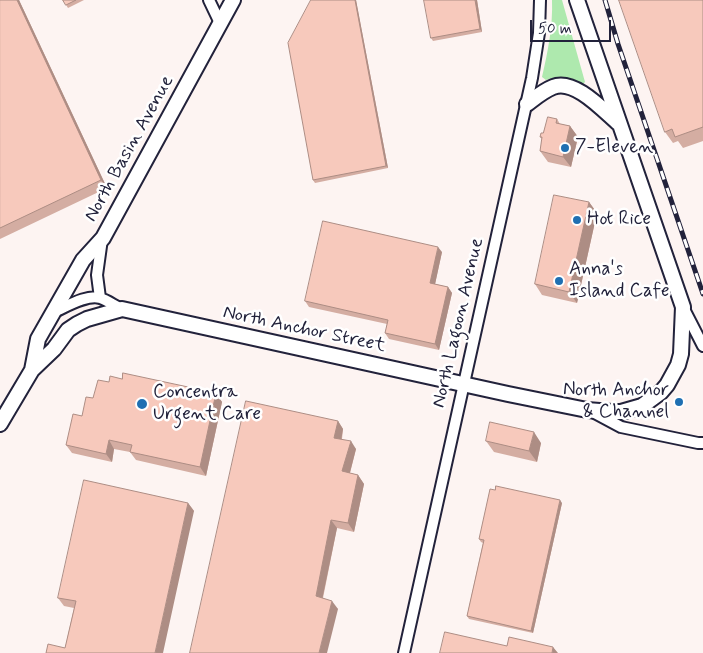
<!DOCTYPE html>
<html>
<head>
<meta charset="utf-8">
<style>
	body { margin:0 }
	#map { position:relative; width:703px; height:653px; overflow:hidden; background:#fdf4f2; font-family:Mynerve,sans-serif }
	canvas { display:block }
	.scale { position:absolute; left:530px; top:20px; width:81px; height:22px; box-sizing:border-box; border:2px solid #22223b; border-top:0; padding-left:6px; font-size:15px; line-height:18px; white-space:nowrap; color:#22223b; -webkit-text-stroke:4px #fff; paint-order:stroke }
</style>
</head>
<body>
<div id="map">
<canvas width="703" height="653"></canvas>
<div class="scale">50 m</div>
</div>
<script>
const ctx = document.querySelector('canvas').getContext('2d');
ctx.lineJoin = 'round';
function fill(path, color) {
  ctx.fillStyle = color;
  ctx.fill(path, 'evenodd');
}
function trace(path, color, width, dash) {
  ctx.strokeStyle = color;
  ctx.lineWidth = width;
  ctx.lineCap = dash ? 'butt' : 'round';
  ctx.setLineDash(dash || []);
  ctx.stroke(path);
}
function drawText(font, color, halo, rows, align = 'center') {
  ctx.font = font + ' Mynerve,sans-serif';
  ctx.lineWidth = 5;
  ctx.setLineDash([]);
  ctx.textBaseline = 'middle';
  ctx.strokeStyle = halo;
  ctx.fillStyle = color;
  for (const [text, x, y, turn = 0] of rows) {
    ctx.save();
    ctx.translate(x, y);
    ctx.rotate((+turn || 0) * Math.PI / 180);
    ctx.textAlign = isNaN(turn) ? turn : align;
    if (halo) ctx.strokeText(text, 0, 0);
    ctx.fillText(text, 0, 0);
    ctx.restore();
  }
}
const green = new Path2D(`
	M552 0H562L585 82 582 85C570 77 560 75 546 80L542 77C548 51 553 26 552 0Z`);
const minor = new Path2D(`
	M209 0 220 23
	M100 298 97 275 102 239
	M684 309 703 346
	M54 312C66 307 87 294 100 298 107 300 115 306 122 309
	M593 412 621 427 698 443H703
	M404 653 532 78 539 33 540 0`);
const major = new Path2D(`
	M527 104C535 98 543 91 553 87 574 78 603 110 618 123
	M32 370 54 349 68 330 77 324 87 319 122 309 508 394 587 410 612 412H621L642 406 661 392 667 385 678 365 681 354 683 307 577 0
	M0 424 32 370 38 339 83 260 103 238 233 0`);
const rail = new Path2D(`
	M605 0 618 44 703 294`);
const wall = new Path2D(`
	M0 0H19L107 188 0 239Z
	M63 0H84L68 8Z
	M311 0H356L388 168 315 183 313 180Z
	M477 0 482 32 433 41 431 38Z
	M703 0V141L683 148 678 141 673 143 665 132Z
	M557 119 560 124 570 126 578 137 571 167 548 162 540 151 542 139 540 137Z
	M589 202 597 213 577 303 542 295 535 284Z
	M442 252 435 284 448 287 452 293 439 350 389 339 385 333 387 324 309 307 305 301Z
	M122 379 216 393 222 402 206 476 136 460 130 452 114 449 112 462 72 453 66 445 82 416 93 398 109 382Z
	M338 421 343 429 342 439 356 449 350 473 358 475 364 484 354 532 337 528 323 598 338 609 190 653Z
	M486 441 541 443 537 462 494 452Z
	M188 503 194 511 65 648 74 608 64 606 58 598Z
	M562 503 533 633 469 619 467 616 483 543 481 542 479 539Z`);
const shadedWall = new Path2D(`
	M17 0H19L107 188 101 180Z
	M355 0H356L388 168 386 166Z
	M475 0H477L482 32 480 29Z
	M570 126 578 137 571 167 563 157Z
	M589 202 597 213 577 303 569 292Z
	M438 247 442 252 434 289 430 283Z
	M448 287 452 293 439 350 435 344Z
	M216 393 222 402 206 476 200 467Z
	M338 421 343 429 340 447 334 438Z
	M534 432 541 443 537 462 529 451Z
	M109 440 114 449 112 462 106 454Z
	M351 441 356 449 348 480 342 471Z
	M358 475 364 484 354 532 348 523Z
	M560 500 562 503 533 633 531 631Z
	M188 503 194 511 163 653H155Z
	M331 520 337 528 321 605 316 596Z
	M332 601 338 609 327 653H319Z
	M553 647 558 653H552Z`);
const building = new Path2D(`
	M0 0H17L101 180 0 228Z
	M63 0H76L66 5Z
	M311 0H355L386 166 313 180 288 43Z
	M424 0H475L480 29 431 38Z
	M619 0H703V127L675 137 672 129 665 132Z
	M548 117 557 119 556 123 570 126 563 157 540 151 542 137H540L541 133H543Z
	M554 195 589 202 569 292 535 284Z
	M323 221 438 247 430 283 448 287 435 344 385 333 388 320 305 301Z
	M123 373 216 393 200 467 130 452 132 445 109 440 106 454 66 445 73 414 82 416 86 397 93 398 98 380 109 382 110 376 122 379Z
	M246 401 338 421 334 438 351 441 342 471 358 475 348 523 331 520 316 596 332 601 319 653H190Z
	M490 422 534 432 529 451 486 441Z
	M84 480 188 503 155 653H46L48 644 65 648 76 601 58 598Z
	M496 486 560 500 531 631 467 616 484 540 479 539 490 489 495 490Z
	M445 632 507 646 509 637 553 647 552 653H440Z`);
const markers = [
	[565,148,5,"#1f6fb2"],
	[577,220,5,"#1f6fb2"],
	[559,281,5,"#1f6fb2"],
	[679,402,5,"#1f6fb2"],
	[142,404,6,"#1f6fb2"]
];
const poiNames = [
	["7-Eleven",575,148],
	["Hot Rice",587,220],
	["Anna's",569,270],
	["Island Cafe",569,292],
	["North Anchor",669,391,"right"],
	["& Channel",669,413,"right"],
	["Concentra",153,393],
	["Urgent Care",153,415]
];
const streetNames = [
	["North Basin Avenue",130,149,-61],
	["North Lagoon Avenue",459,323,-77],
	["North Anchor Street",304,330,12]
];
fill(green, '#aee9ae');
trace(minor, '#22223b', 14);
trace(major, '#22223b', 18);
trace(minor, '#fff', 10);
trace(major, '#fff', 14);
trace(rail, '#22223b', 5);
trace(rail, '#fff', 3, [9]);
fill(wall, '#d4ada2');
fill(shadedWall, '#ad8d84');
fill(building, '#f7c9bc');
trace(building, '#ad8d84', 1);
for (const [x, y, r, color] of markers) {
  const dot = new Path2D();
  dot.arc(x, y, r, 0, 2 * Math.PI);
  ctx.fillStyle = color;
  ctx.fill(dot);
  trace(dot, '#fff', 2);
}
drawText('19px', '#22223b', '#fff', poiNames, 'left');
drawText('19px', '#22223b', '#fff', streetNames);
</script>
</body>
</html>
